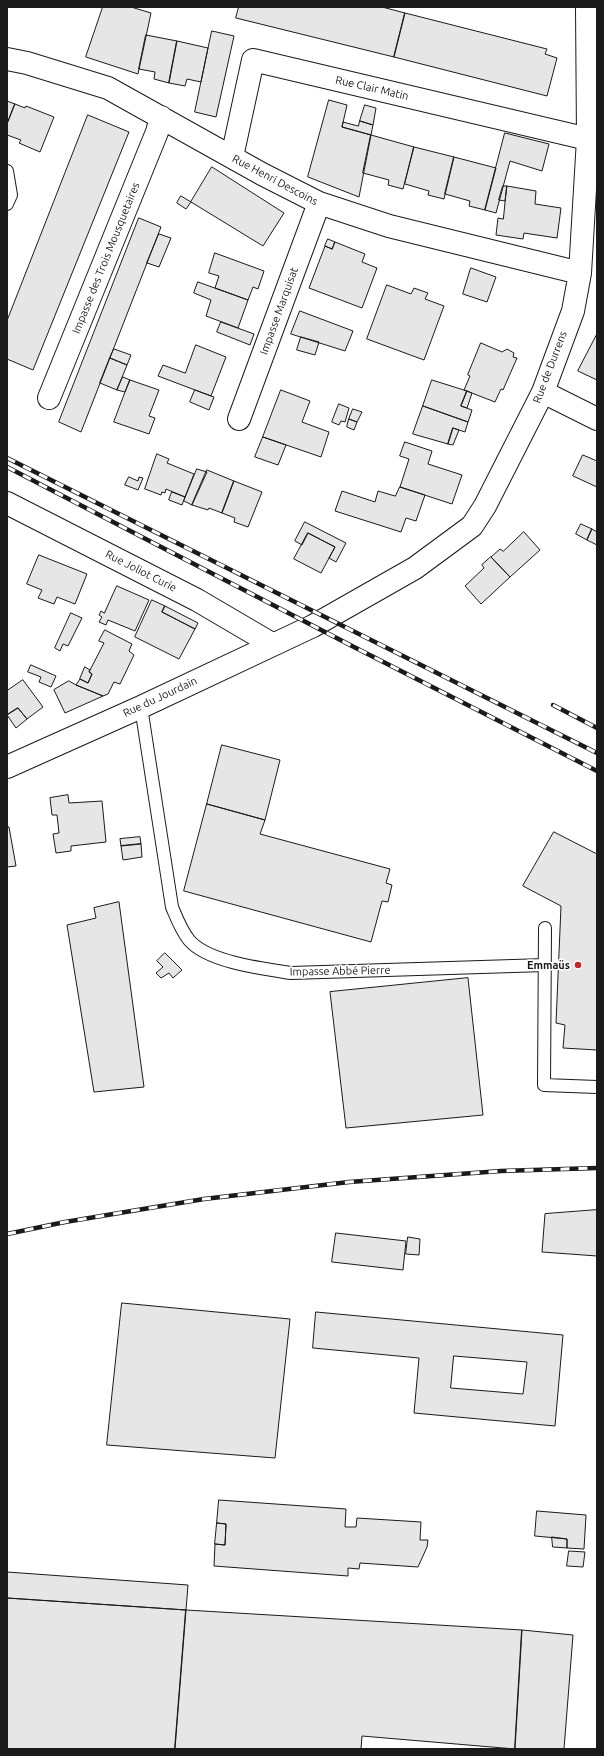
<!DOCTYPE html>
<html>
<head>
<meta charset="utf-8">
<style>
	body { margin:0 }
	#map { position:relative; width:604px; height:1756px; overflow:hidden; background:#fff; font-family:Ubuntu,sans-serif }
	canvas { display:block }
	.frame { position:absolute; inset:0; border:8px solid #1a1a1a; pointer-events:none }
</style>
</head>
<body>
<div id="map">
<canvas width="604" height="1756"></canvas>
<div class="frame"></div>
</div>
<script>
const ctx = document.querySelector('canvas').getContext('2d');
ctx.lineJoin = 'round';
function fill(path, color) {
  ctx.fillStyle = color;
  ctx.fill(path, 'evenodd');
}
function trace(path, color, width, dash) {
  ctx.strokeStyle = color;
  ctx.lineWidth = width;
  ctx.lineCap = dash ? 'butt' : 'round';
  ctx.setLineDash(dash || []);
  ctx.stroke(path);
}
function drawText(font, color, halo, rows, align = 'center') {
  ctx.font = font + ' Ubuntu,sans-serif';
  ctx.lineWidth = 3;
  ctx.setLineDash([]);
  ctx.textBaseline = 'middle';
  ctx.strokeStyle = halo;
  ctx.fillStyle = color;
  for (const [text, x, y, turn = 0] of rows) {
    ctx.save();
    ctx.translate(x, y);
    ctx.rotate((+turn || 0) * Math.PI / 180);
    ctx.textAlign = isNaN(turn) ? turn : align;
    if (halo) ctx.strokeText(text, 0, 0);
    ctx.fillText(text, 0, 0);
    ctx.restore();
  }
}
const building = new Path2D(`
	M103 7H131L151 13 138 74 86 57Z
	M239 7H382L405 13 394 57 236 18Z
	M405 13 547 49 545 54 557 58 547 96 394 57Z
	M212 31 234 36 216 117 195 112Z
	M146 35 177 41 169 83 154 79 155 72 139 69Z
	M177 41 208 48 201 82 187 79 185 86 169 83Z
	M329 100 347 105 342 127 371 135 359 197 308 177Z
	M7 101 15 104 7 124Z
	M15 104 25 108 26 106 54 117 40 152 19 143 21 140 7 135V124Z
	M365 105 376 108 373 125 360 121Z
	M88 115 129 132 33 370 7 359V321Z
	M360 121 373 125 371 135 342 127 343 122 358 126Z
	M505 133 549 144 542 171 510 161 496 213 485 210Z
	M371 135 414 147 403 189 388 185 389 180 363 173Z
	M414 147 454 157 444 199 428 195 429 191 405 184Z
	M454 157 496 168 485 210 469 206 470 201 445 194Z
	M212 167 284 213 263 246 191 202Z
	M503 186H507L505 201 499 200Z
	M507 186 536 191 535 204 561 208 557 238 524 233 523 239 496 235 498 218 503 219Z
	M181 196 191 202 186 209 177 203Z
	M139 218 161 227 81 432 59 422Z
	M159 234 171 238 159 267 147 263Z
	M328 239 335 242 332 249 325 246Z
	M335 242 365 254 362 262 377 268 362 308 309 288 325 246 332 249Z
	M215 253 264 271 258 289 253 287 248 300 215 288 219 276 209 273Z
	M471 268 496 277 487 302 463 294Z
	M198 282 248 300 238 328 206 316 211 300 194 293Z
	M387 285 411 294 414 288 428 293 425 299 444 306 424 360 367 339Z
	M300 311 353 331 345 351 291 334Z
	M221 322 254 334 250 345 217 332Z
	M597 334V380L578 371Z
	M301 337 319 342 315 355 297 350Z
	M481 343 502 352 507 349 514 353 513 357 517 358 503 390 501 389 495 402 464 390 470 376 468 375Z
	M196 345 226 357 211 396 158 376 163 365 185 373Z
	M114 349 131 355 127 365 110 358Z
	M110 358 127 365 117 390 100 383Z
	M123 377 130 380 125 392 117 390Z
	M130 380 159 390 149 416 155 418 149 434 114 422Z
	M432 380 467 391 461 406 472 410 468 422 423 406Z
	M195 390 214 397 209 410 190 402Z
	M281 390 310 401 302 422 329 432 321 457 263 437Z
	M467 391 472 393 467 408 461 406Z
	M339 404 349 408 345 422 341 421 339 425 332 422Z
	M423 406 468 422 465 432 453 428 448 444 413 434Z
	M353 409 362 412 357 422 349 419Z
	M349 419 357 422 354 430 347 427Z
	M453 428 459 430 453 445 448 444Z
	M263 437 286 445 278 465 255 457Z
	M405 442 432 451 428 464 462 475 452 504 400 487 409 459 400 456Z
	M157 454 169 459 167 463 194 474 185 497 166 489 165 493 162 492 161 495 145 489Z
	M583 455 597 461V487L573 476Z
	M197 469 207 472 192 505 184 501Z
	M207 470 234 481 222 513 209 508 208 510 192 505Z
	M129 477 138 481 139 477 143 478 138 490 125 485Z
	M234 481 262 492 248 527 234 522 235 518 222 513Z
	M400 487 425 495 416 521 406 518 401 532 335 511 342 491 375 502 378 491 395 496Z
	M172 492 185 497 182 505 169 500Z
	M305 522 346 543 336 562 329 558 335 547 308 533 302 545 295 541Z
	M581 524 592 529 587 540 576 534Z
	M592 529 597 532V545L587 540Z
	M524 532 540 550 510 577 491 557 500 549 503 551Z
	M308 533 335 547 321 573 294 559Z
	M39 555 87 574 75 604 57 597 54 604 38 598 42 590 27 584Z
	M491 557 510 577 481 604 465 586 484 568 482 565Z
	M117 586 149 600 135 631 108 620 106 625 99 622 102 617 99 615 101 611 104 613Z
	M152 600 165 606 162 612 195 629 179 659 135 637Z
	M165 606 198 623 195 629 162 612Z
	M71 613 82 618 68 646 63 644 60 651 55 648Z
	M105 630 132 644 129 651 134 655 120 684 114 682 108 694 103 696 76 685 80 679 88 683 92 674 89 672 104 643 99 641Z
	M31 665 56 676 51 687 39 682 41 677 28 672Z
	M85 667 90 670 89 672 92 674 88 683 80 679Z
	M23 680 43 707 27 719 18 708 7 715V691Z
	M69 681 76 685 103 696 65 713 54 690Z
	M18 708 27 719 16 728 7 715Z
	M222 745 280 760 265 820 207 804Z
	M68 795 69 803 102 801 106 842 71 846V851L56 853 53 834 59 833 57 815H52L50 798Z
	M207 804 265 820 260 834 390 869 386 883 392 885 388 902 382 901 371 942 184 891Z
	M7 827H9L16 866 7 867Z
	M554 832 597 854V1050L563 1048 565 1025 556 1023 561 906 523 886Z
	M140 837 141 844 121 846 120 839Z
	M141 844 142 857 123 860 121 846Z
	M119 902 144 1087 94 1092 67 925 96 918 94 908Z
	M165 953 182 970 173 978 169 973 161 978 156 973 163 967 157 961Z
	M468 978 483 1115 346 1128 330 992Z
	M597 1210V1256L542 1252 545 1214Z
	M336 1233 406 1241 403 1270 332 1262Z
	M408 1237 420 1239 419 1255 406 1254Z
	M122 1303 290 1319 275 1458 107 1445Z
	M316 1312 563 1335 555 1426 414 1413 419 1358 313 1348ZM454 1356 527 1362 523 1394 451 1388Z
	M219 1500 346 1509 345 1527H356L357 1518 421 1522 420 1540H428L427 1547 418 1567 360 1563 359 1569 348 1568V1576L214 1566 215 1544 225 1545 226 1524 217 1523Z
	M537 1511 586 1515 584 1549 567 1548V1539L535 1536Z
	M217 1523 226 1524 225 1545 215 1544Z
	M552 1537 567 1539V1548L553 1547Z
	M569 1551 585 1552 583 1567 567 1566Z
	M7 1572 188 1585 186 1610 7 1598Z
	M7 1598 186 1610 175 1749H7Z
	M186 1610 522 1630 515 1749 362 1736 361 1749H175Z
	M522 1630 573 1635 564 1749H515Z`);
const service = new Path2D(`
	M7 171 11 195 7 204
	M141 707 172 907C177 919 181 930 189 940 207 962 264 969 291 973L545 965
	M545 928 544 1085 597 1087`);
const minor = new Path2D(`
	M7 59 27 63 108 88 262 174 319 203 389 226 580 273
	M232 157 253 60 588 139 597 143
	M543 392 597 419
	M49 398 157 132 161 117
	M239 419 319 203
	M7 503 197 600 272 644
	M7 767 141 707 313 626 415 568 472 526 485 506 543 392 573 311 580 273 588 139 587 7`);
const rail = new Path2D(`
	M7 458 597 753
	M7 467 352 646 597 771
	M553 705 597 728
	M7 1234 65 1222 204 1199 349 1182 501 1171 597 1168`);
const markers = [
	[578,965,4,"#c62828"]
];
const streetNames = [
	["Rue Clair Matin",372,88,13],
	["Rue Henri Descoins",275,180,28],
	["Impasse des Trois Mousquetaires",106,258,-68],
	["Impasse Marquisat",279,311,-70],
	["Rue de Durrens",550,367,-69],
	["Rue Joliot Curie",141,571,27],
	["Rue du Jourdain",160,697,-25],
	["Impasse Abbé Pierre",340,971,-1]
];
const poiNames = [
	["Emmaüs",570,965]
];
fill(building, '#e6e6e6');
trace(building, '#1a1a1a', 1);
trace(service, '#1a1a1a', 14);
trace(minor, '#1a1a1a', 24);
trace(service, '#fff', 12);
trace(minor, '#fff', 22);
trace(rail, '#1a1a1a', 4.5);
trace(rail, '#fff', 3, [9]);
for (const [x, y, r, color] of markers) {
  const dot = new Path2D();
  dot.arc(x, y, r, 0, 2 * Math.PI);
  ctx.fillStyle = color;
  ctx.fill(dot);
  trace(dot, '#fff', 1.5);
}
drawText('11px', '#1a1a1a', '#fff', streetNames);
drawText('bold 11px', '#1a1a1a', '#fff', poiNames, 'right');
</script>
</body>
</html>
